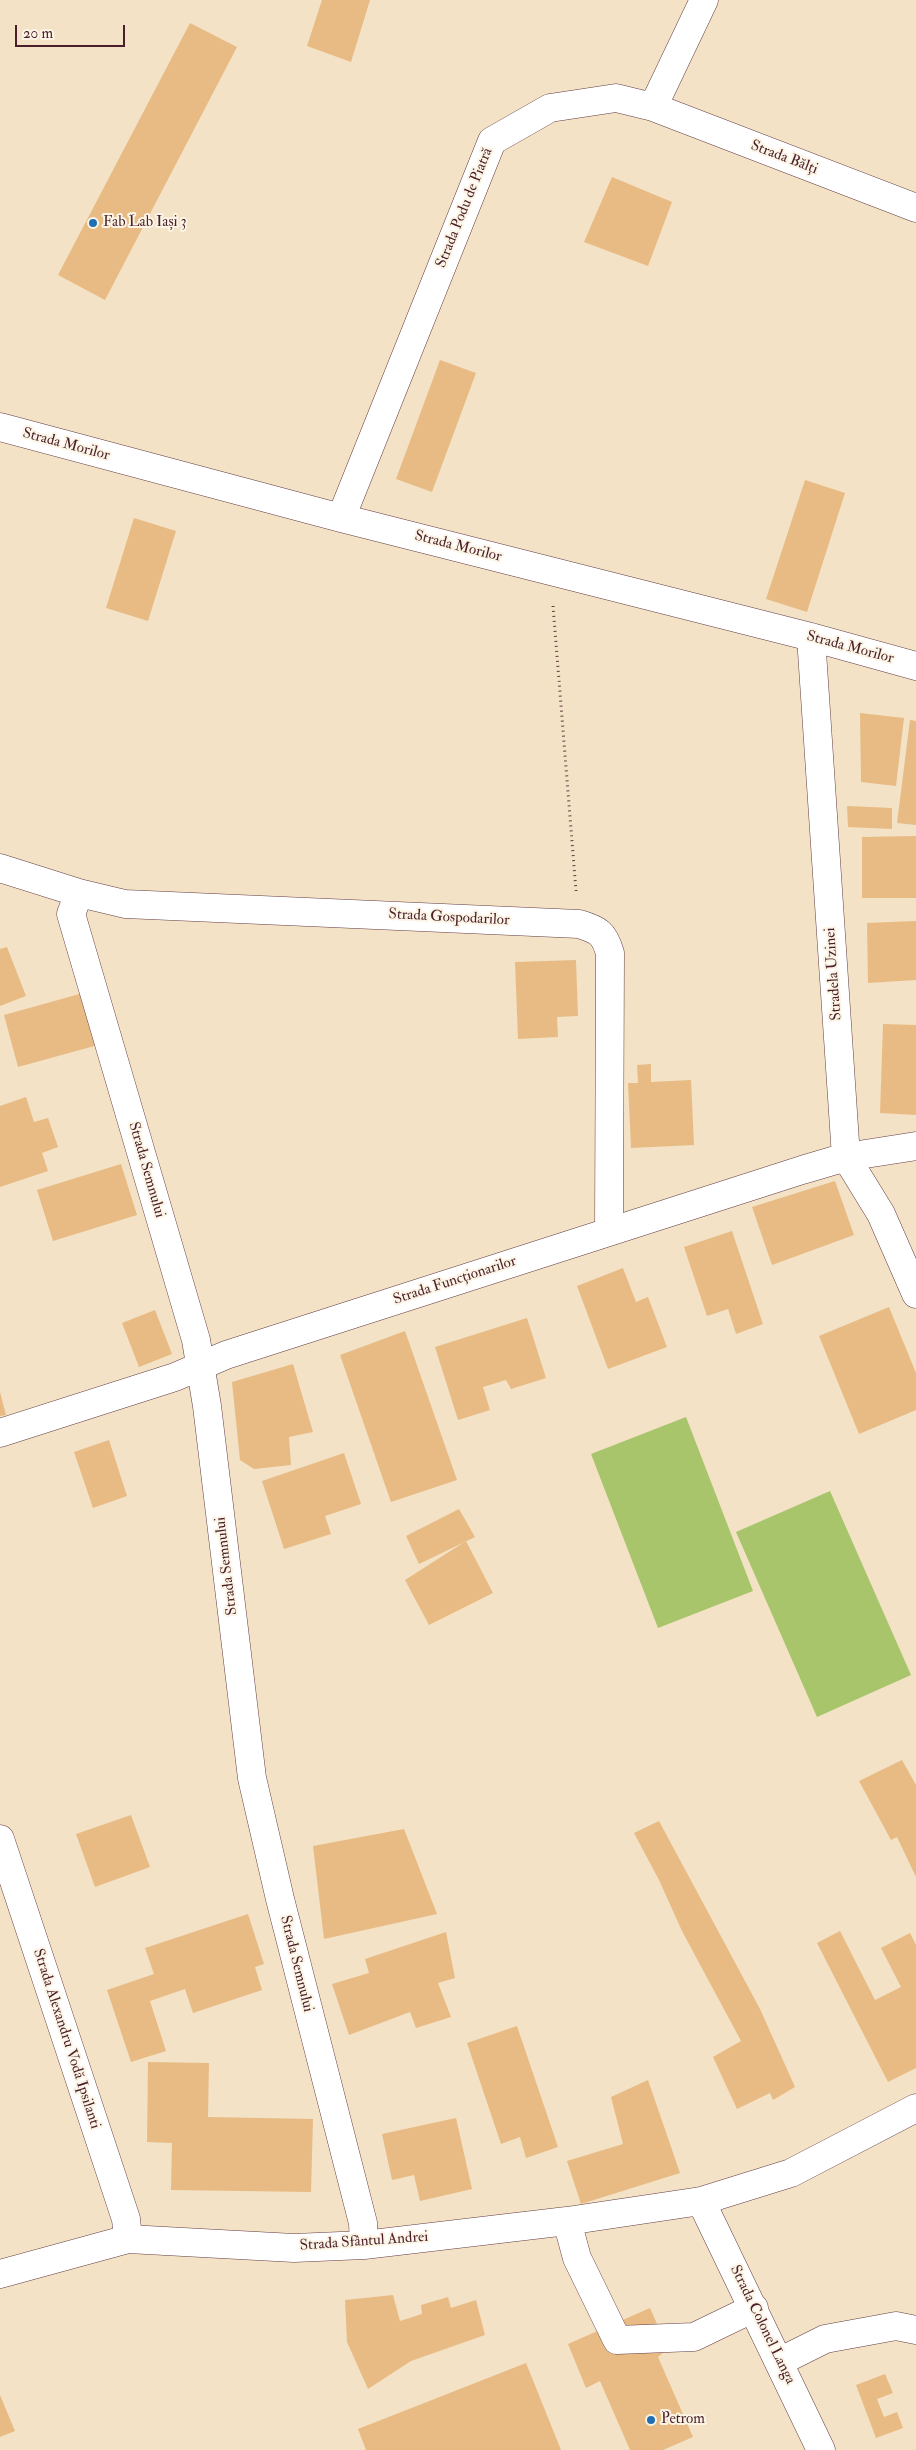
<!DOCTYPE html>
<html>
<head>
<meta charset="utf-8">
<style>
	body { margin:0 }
	#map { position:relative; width:916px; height:2450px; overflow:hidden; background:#f3e2c5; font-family:"IM FELL Double Pica",serif }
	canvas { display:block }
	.scale { position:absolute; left:15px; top:25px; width:110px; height:22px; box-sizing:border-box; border:2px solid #4a1f2b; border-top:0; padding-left:6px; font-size:15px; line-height:18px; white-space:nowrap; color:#4a1f2b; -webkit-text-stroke:4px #fcf5e5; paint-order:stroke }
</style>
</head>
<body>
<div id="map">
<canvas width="916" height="2450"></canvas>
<div class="scale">20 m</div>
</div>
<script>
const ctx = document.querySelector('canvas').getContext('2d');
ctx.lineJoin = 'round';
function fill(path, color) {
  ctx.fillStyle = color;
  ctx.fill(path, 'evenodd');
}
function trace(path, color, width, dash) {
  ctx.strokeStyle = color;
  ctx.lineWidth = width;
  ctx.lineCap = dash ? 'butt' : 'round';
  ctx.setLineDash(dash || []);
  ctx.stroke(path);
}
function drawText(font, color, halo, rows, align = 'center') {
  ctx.font = font + ' "IM FELL Double Pica",serif';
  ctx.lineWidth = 4;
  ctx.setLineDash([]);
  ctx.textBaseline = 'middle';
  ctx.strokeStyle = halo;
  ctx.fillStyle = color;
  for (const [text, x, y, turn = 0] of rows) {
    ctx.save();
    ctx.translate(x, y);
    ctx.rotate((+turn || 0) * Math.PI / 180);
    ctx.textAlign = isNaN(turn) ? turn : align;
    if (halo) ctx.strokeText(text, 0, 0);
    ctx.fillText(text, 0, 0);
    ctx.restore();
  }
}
const green = new Path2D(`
	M686 1417 753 1591 658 1628 591 1454Z
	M830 1491 911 1675 817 1717 736 1532Z`);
const building = new Path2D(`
	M322 0H370L351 62 307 46Z
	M190 23 237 47 105 300 58 275Z
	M612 177 672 202 648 266 584 242Z
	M440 360 476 373 432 492 396 479Z
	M805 480 845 493 807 612 766 599Z
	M134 518 176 531 148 621 106 608Z
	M860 713 904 718 896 786 861 782Z
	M910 720 916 721V825L897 823Z
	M847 806 892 808V829L848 827Z
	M916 836V898H862V837Z
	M916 921V980L868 983 867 923Z
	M7 947 26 996 0 1006V949Z
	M576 960 578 1016 557 1017 558 1037 518 1039 515 962Z
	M83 993 98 1045 18 1067 4 1015Z
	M883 1024 916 1025V1115L880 1113Z
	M651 1064V1082L691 1080 694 1145 631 1148 628 1083H638L637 1065Z
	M26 1097 34 1122 48 1118 58 1147 42 1153 48 1171 0 1187V1106Z
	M121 1164 137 1215 53 1241 37 1190Z
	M835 1181 854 1235 772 1265 752 1207Z
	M732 1231 763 1324 736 1334 728 1309 707 1316 684 1247Z
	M623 1268 636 1302 648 1297 667 1347 608 1369 577 1286Z
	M889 1307 916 1373V1410L859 1434 819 1336Z
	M155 1310 172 1354 139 1367 122 1323Z
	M527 1318 546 1378 511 1389 506 1380 483 1387 490 1410 458 1420 435 1347Z
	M405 1331 457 1480 391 1502 340 1355Z
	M293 1364 313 1432 289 1437 291 1465 254 1469 240 1460 232 1382Z
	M0 1392 6 1415 0 1416Z
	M109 1440 127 1496 93 1508 74 1452Z
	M344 1453 361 1504 325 1516 331 1534 284 1549 262 1481Z
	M459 1509 475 1537 419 1564 406 1536Z
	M466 1541 493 1593 429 1625 405 1580Z
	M902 1760 916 1785V1877L897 1837 891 1840 859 1781Z
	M131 1815 150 1867 95 1887 76 1834Z
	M659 1821 760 2009 795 2087 773 2100 770 2093 737 2109 713 2057 741 2041 682 1931 659 1880 634 1833Z
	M404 1829 437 1914 324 1939 313 1846Z
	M248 1914 264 1964 255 1967 262 1990 193 2013 185 1989 150 2001 166 2051 131 2062 107 1990 154 1974 145 1948Z
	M840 1931 875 2000 901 1987 881 1948 910 1933 916 1945V2068L888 2082 817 1943Z
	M446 1932 455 1978 438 1983 451 2017 416 2028 410 2012 349 2035 332 1984 369 1973 365 1959Z
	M517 2026 558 2147 526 2158 520 2137 501 2144 467 2043Z
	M148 2062 209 2063 208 2117 313 2119 311 2192 171 2190 172 2143 147 2142Z
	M648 2080 680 2173 581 2204 567 2161 623 2144 611 2097Z
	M456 2118 472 2189 420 2201 414 2175 392 2180 382 2134Z
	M393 2295 400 2321 422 2314 421 2305 448 2297 451 2308 476 2300 485 2335 411 2361 368 2389 347 2342 345 2300Z
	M650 2308 668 2349 658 2357 693 2437 663 2450H630L600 2381 586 2388 568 2344Z
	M526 2363 561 2450H366L358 2429Z
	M885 2374 893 2393 877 2399 884 2417 897 2412 903 2428 876 2438 856 2385Z
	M0 2395 15 2431 0 2437Z`);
const path = new Path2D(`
	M553 606 576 891`);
const minor = new Path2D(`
	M653 107 916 208
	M0 427 341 518 811 637 916 666
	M341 518 492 141 550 108 616 98 653 107 704 0
	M811 637 846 1157 881 1214 916 1294
	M0 868 79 893 125 904 579 924C599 930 604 933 610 953L609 1231
	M79 893 71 914 196 1340 207 1406 252 1778 280 1899 363 2223 364 2245
	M0 1433 175 1377 226 1355 802 1170 846 1157 916 1146
	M0 1839 126 2219 128 2239
	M701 2201 821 2450
	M567 2221 577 2258 617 2340 694 2337 754 2308
	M0 2274 128 2239 294 2248 364 2245 567 2221 701 2201 791 2173 916 2108
	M779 2362 825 2339 896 2326 916 2330`);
const markers = [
	[93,223,5,"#1f6fb2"],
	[651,2420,5,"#1f6fb2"]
];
const streetNames = [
	["Strada Bălți",784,158,21],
	["Strada Podu de Piatră",465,208,-68],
	["Strada Morilor",66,445,15],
	["Strada Morilor",458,547,14],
	["Strada Morilor",850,648,15],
	["Strada Gospodarilor",449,918,3],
	["Stradela Uzinei",834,974,-94],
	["Strada Semnului",146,1170,74],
	["Strada Funcționarilor",455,1281,-18],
	["Strada Semnului",227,1566,-97],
	["Strada Semnului",296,1964,76],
	["Strada Alexandru Vodă Ipsilanti",66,2039,72],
	["Strada Sfântul Andrei",364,2242,-4],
	["Strada Colonel Langa",762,2325,64]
];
const poiNames = [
	["Fab Lab Iași 3",103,223],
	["Petrom",661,2420]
];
fill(green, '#a8c56c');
fill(building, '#e8bb85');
trace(minor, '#633c42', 29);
trace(path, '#633c42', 3, [1, 4]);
trace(minor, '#fff', 28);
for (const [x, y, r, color] of markers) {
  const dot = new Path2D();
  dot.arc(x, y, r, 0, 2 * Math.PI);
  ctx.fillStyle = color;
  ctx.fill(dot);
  trace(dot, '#fcf5e5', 2);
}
drawText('15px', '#4a1f2b', '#fcf5e5', streetNames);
drawText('15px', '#4a1f2b', '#fcf5e5', poiNames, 'left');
</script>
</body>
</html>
